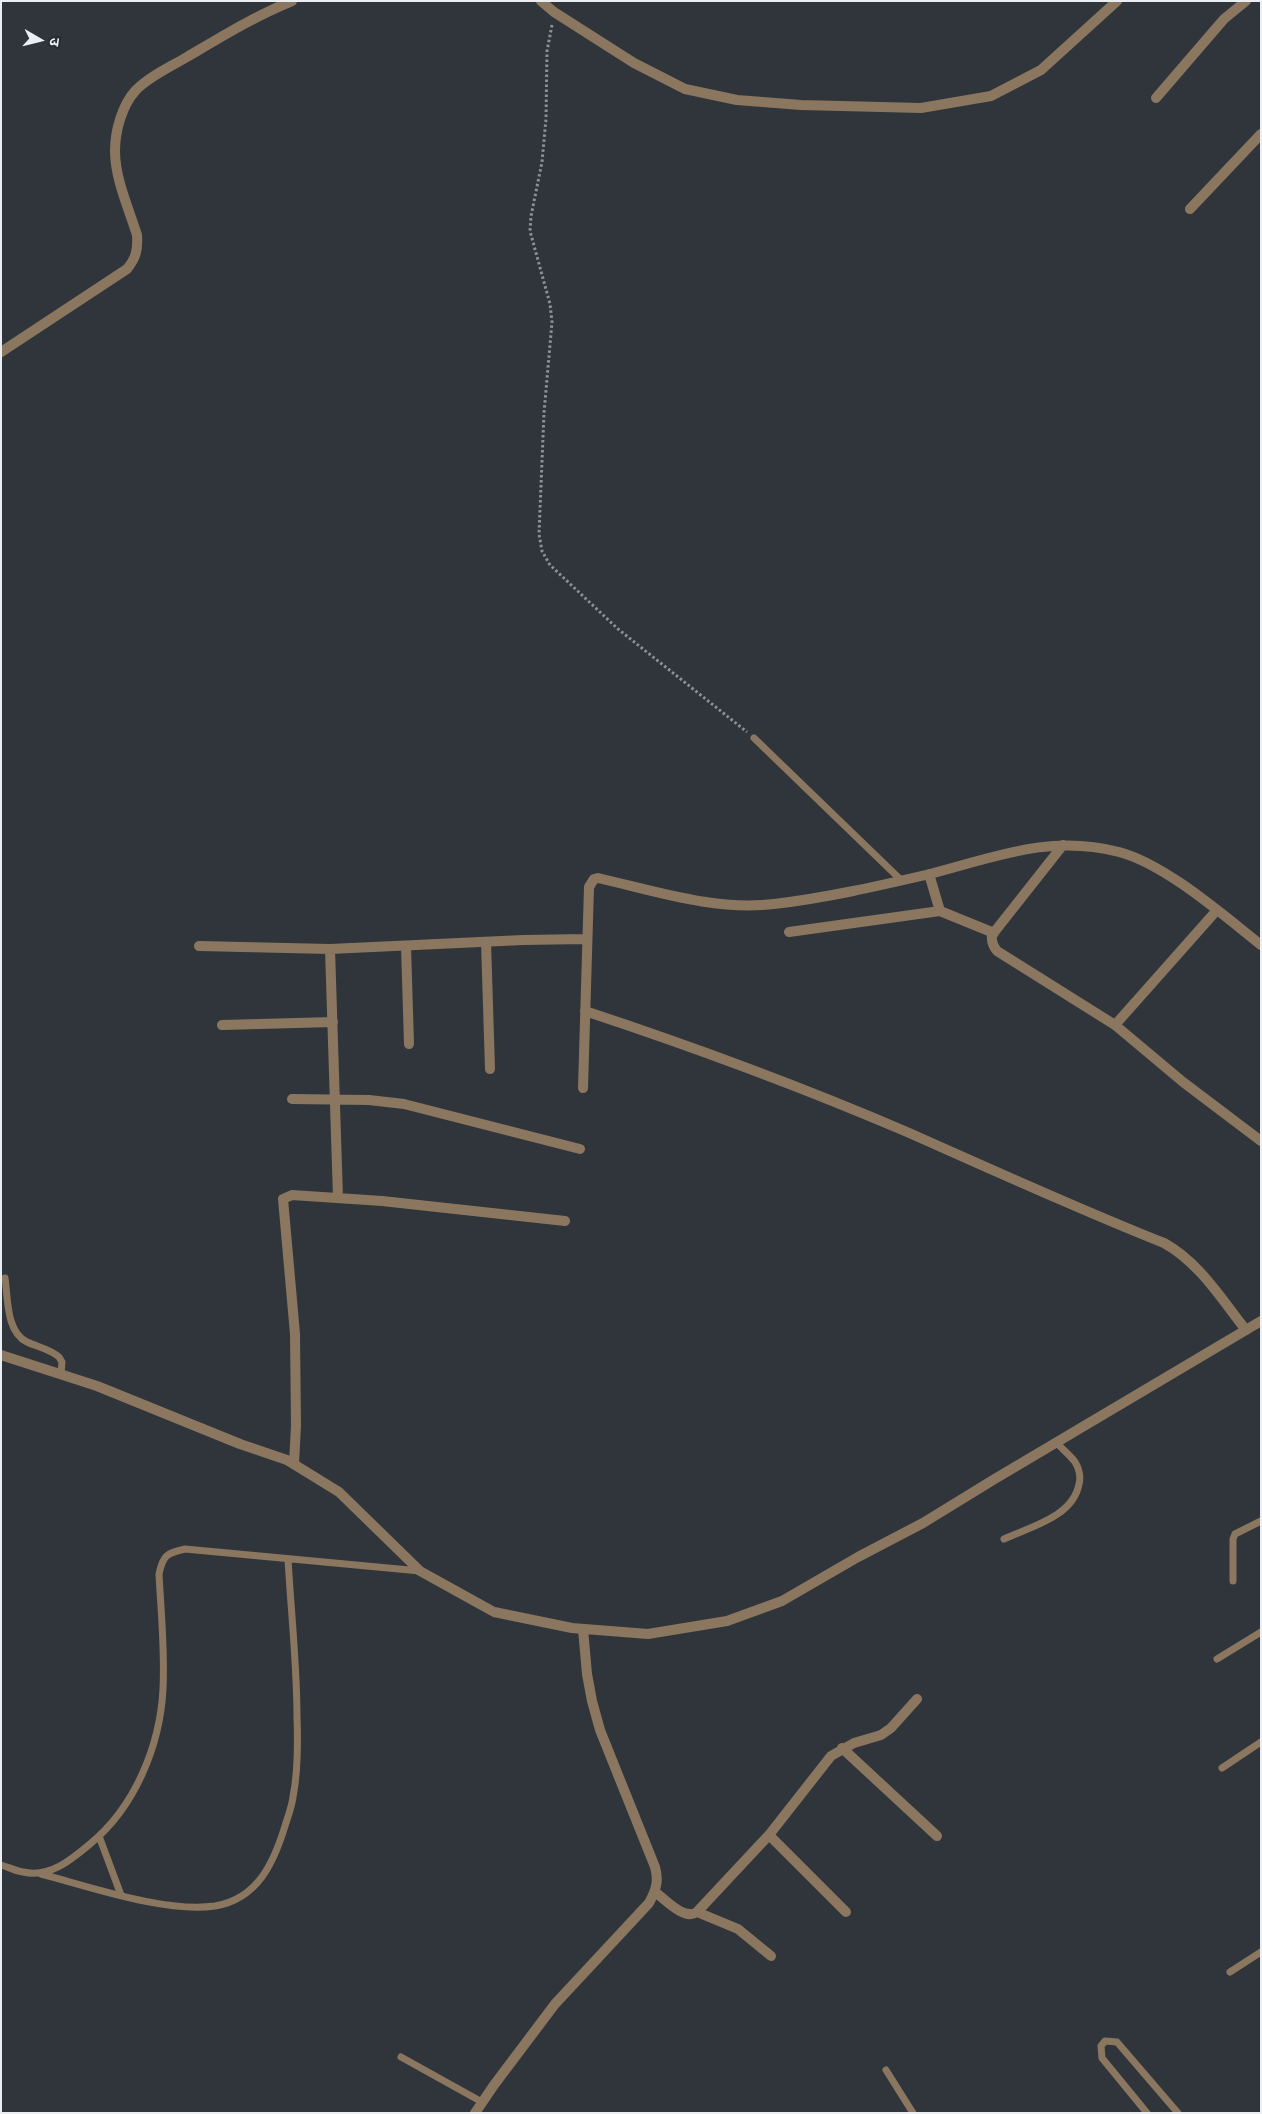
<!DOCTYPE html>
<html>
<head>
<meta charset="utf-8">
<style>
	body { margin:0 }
	#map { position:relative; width:1262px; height:2114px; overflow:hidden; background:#30353b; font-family:"PT Serif","Noto Sans Devanagari",serif }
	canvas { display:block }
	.frame { position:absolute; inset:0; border:2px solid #ebeef3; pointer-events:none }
	.north { position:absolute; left:15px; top:15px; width:50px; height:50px; -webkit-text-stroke:4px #262b31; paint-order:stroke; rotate:98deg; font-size:14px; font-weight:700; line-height:20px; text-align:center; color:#ebeef3 }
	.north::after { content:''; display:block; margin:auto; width:18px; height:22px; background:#ebeef3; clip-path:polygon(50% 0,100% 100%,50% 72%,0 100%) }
</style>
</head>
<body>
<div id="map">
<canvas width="1262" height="2114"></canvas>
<div class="frame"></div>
<div class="north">उ</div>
</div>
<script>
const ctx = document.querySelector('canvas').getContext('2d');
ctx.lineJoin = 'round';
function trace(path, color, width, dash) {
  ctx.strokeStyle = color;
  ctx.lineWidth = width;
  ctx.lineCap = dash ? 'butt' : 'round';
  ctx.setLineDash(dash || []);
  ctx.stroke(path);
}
const path = new Path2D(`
	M552 25 547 51 546 119 542 162 531 216 530 231 550 304 552 322 544 413 539 534 542 551 550 565 618 629 747 732`);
const service = new Path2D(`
	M754 738 901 880
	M5 1278C8 1298 6 1332 27 1342 38 1347 50 1349 59 1357L62 1362 61 1374
	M1004 1539C1030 1527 1073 1517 1079 1484 1081 1477 1079 1468 1075 1462 1070 1455 1062 1449 1056 1442
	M1233 1581V1539L1235 1534 1261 1521
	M1217 1659 1261 1632
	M1222 1768 1261 1742
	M99 1836 121 1895
	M1 1865C8 1867 16 1871 23 1872 50 1878 71 1860 90 1844 135 1807 160 1746 163 1689 165 1651 161 1612 159 1574 163 1555 167 1553 185 1549L420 1571
	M41 1874C91 1887 165 1913 215 1906 258 1899 274 1862 285 1826 288 1816 292 1806 293 1797 298 1771 298 1743 297 1717 297 1665 291 1612 288 1559
	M1230 1972 1261 1952
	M401 2057 482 2102
	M886 2070 913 2113
	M1147 2113 1102 2058 1101 2046 1105 2041 1117 2042 1178 2113`);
const minor = new Path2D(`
	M541 1 554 12 634 63 685 89 737 100 801 105 921 108 991 96 1041 70 1117 1
	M1156 98 1224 19 1246 1
	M1190 209 1261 134
	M1 352 127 269C136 258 138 250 137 235 129 209 115 179 115 151 115 131 122 105 136 90 150 76 170 67 187 57 221 37 255 16 292 1
	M1063 845 992 935C991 942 993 946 997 951L1115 1025 1183 1082 1261 1141
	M929 874 940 911
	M789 932 940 911 994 933
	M486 942 490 1069
	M199 946 330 949 523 940 587 939
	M406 946 409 1044
	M330 949 338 1198
	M585 1011C694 1047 802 1087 907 1132 993 1170 1078 1209 1164 1243 1199 1262 1222 1300 1246 1330
	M222 1025 333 1022
	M1115 1025 1217 910
	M583 1088 589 887 594 879 598 878C655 891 715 911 774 904 826 898 878 886 930 874 996 857 1049 834 1119 852 1165 864 1223 915 1261 945
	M292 1099 369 1100 404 1104 580 1149
	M294 1464 296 1425 295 1334 283 1199 292 1195 382 1201 565 1221
	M842 1748 937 1836
	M769 1835 846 1912
	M655 1892C665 1899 684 1921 697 1912L769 1835 831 1756 854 1743 881 1735 891 1728 917 1699
	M697 1912 738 1929 771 1956
	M475 2113 494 2085 555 2004 649 1903C656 1890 659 1881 655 1867L600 1730 592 1701 587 1674 583 1629`);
const tertiary = new Path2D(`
	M1 1355 97 1386 240 1444 287 1460 339 1492 420 1571 494 1612 572 1628 648 1634 727 1621 782 1601 858 1557 923 1523 993 1480 1261 1321`);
trace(path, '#8d9196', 3, [2.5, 2.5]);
trace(service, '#8b775f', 7);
trace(minor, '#8b775f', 10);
trace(tertiary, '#8b775f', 10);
</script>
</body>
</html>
